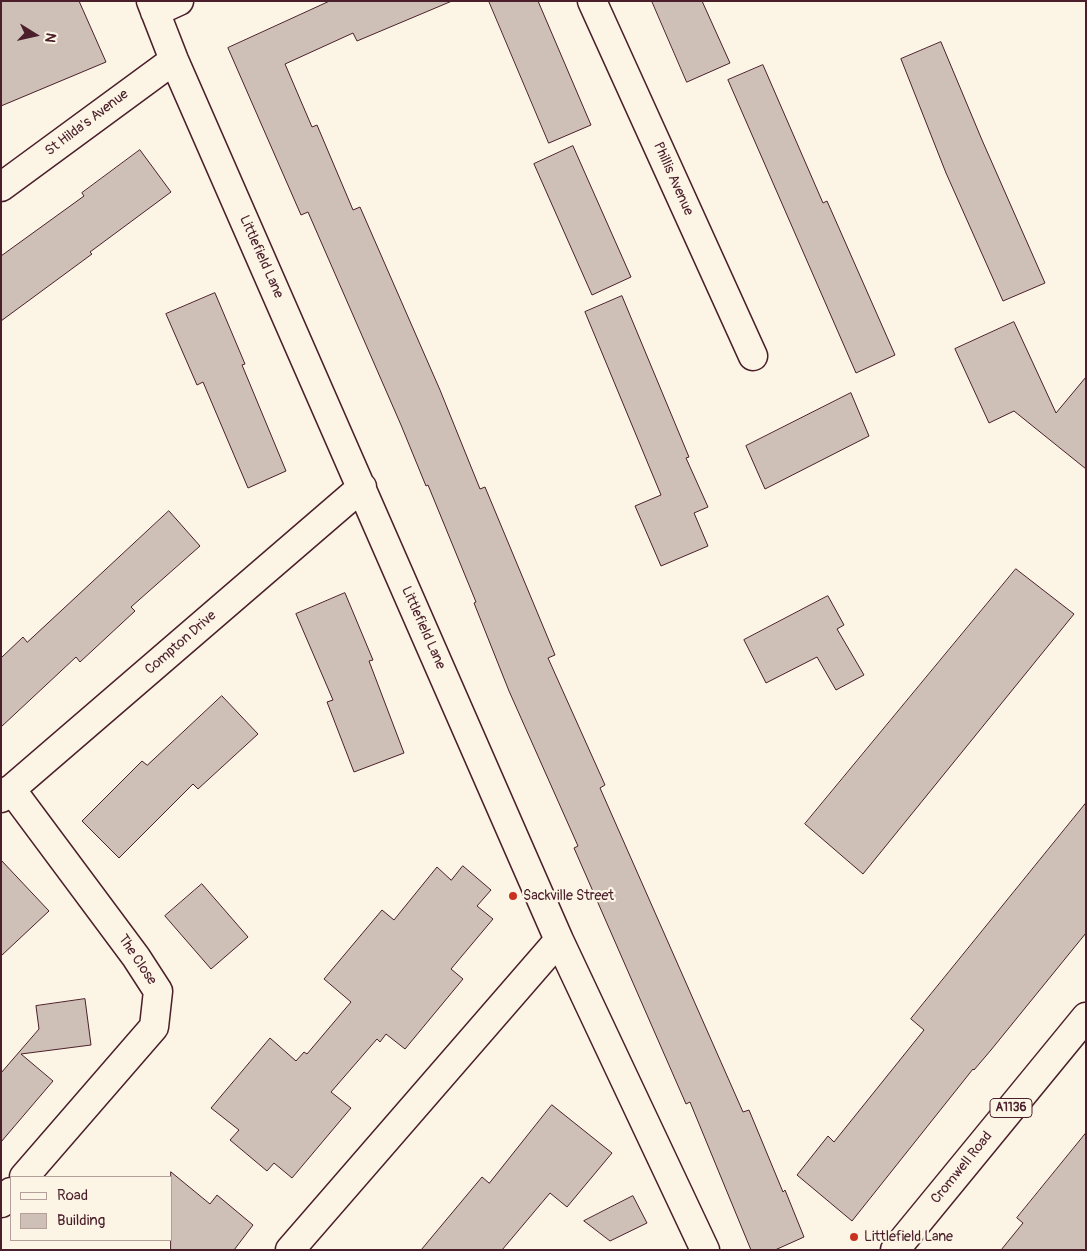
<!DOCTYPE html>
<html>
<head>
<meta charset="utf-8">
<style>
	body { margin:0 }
	#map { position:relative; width:1087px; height:1251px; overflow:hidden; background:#fcf5e5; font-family:Pangolin,sans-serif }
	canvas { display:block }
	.frame { position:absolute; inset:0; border:2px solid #4a1f2b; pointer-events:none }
	.legend { position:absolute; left:10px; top:1176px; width:162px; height:65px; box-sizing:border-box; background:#fcf5e5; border:1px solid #b59f9b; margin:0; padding:6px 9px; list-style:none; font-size:15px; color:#4a1f2b }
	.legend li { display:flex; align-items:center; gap:10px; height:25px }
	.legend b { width:25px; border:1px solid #b59f9b }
	.north { position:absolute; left:10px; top:10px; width:50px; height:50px; -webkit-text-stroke:4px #fcf5e5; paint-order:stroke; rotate:100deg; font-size:14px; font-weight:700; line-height:20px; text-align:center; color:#4a1f2b }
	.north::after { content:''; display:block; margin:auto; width:18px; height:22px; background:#4a1f2b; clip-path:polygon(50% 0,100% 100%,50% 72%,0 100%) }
</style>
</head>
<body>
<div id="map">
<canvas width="1087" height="1251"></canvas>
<div class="frame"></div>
<ul class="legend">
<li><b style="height:6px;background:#fcf5e5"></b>Road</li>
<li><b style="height:14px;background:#cfc0b7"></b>Building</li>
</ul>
<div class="north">N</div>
</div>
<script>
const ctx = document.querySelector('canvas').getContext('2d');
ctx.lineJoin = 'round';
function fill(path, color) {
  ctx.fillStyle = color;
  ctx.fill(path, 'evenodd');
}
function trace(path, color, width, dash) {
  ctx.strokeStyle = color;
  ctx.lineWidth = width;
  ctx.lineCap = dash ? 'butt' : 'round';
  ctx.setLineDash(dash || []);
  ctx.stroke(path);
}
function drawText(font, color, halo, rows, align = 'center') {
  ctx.font = font + ' Pangolin,sans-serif';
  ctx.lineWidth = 4.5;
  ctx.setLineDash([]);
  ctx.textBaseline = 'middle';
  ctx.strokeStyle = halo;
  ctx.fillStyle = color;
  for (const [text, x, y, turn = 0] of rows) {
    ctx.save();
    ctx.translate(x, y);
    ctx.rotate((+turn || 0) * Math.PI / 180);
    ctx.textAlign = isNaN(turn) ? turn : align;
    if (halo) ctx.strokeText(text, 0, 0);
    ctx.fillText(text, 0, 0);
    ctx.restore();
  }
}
const building = new Path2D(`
	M1 1H79L106 62 1 106Z
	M330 1H452L357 41 353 33 285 64 312 127 317 125 353 210 360 207 440 390 480 489 485 487 555 655 548 658 605 785 600 788 743 1112 749 1110 783 1192 785 1190 804 1237 775 1250H751L690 1102 686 1104 574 848 578 846 509 691 474 603 476 602 428 485 426 486 401 425 308 212 301 215 228 48Z
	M489 1H538L591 125 549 143Z
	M652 1H702L730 63 687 82Z
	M941 42 982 140 1045 283 1003 301 946 173 901 59Z
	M763 65 823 203 827 201 895 355 856 373 728 80Z
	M573 146 631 277 592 295 534 164Z
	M140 150 171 192 90 252 92 254 1 321V256L84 196 82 193Z
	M215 293 245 364 242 365 286 471 248 488 203 382 197 385 166 314Z
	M622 296 689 457 686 458 708 507 694 513 708 546 661 566 635 506 661 495 585 312Z
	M1014 322 1056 413 1086 377V469L1014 411 989 423 955 349Z
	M851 393 869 436 765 489 746 446Z
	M169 511 200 546 131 607 135 611 80 662 76 657 1 727V658L23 637 27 642Z
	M1016 569 1074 614 863 874 805 824Z
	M345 593 373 660 369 661 404 753 354 772 327 702 333 700 296 614Z
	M828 596 844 625 837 629 864 675 836 690 817 657 766 683 744 640Z
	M222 696 258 734 198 789 193 784 119 858 82 821 142 761 147 765Z
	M1086 803V933L991 1050 974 1070 973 1069 852 1221 797 1175 828 1136 834 1142 924 1030 911 1019Z
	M1 860 49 911 1 956Z
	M463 866 491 890 477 906 493 919 451 969 463 979 405 1049 386 1034 380 1042 377 1039 331 1092 351 1108 292 1178 274 1163 267 1171 230 1140 239 1130 211 1108 270 1038 296 1061 304 1052 307 1054 351 1002 324 979 382 910 394 920 437 867 451 880Z
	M202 884 248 937 211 969 165 916Z
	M85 999 91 1045 21 1054 53 1081 1 1142V1073L39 1029 36 1006Z
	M552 1105 612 1153 567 1207 550 1193 502 1250H421L482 1177 489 1183Z
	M1086 1133V1250H1001L1023 1223 1017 1218Z
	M171 1172 210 1204 217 1195 253 1225 234 1250H171Z
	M633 1196 647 1223 610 1241 584 1221Z`);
const street = new Path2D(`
	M151 1 174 60 559 940 705 1250
	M592 1 753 356
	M155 12 179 1
	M1 187 174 60
	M11 789 136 957 158 991 154 1027 24 1177
	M1 798 362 487
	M1 1203 11 1192
	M290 1250 559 940`);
const primary = new Path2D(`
	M895 1250 1086 1017`);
const markers = [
	[513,896,5,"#c8321e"],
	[854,1237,5,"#c8321e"]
];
const shields = [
	[1011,1108,42]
];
const shieldNames = [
	["A1136",1011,1108]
];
const streetNames = [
	["St Hilda's Avenue",87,123,-37],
	["Phillis Avenue",673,179,66],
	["Littlefield Lane",261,257,66],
	["Littlefield Lane",423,628,66],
	["Compton Drive",181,643,-41],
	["The Close",137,960,56],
	["Cromwell Road",962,1168,-51]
];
const poiNames = [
	["Sackville Street",523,896],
	["Littlefield Lane",864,1237]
];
fill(building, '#cfc0b7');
trace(building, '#4a1f2b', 1);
trace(street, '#4a1f2b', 31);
trace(primary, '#4a1f2b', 31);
trace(street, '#fcf5e5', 28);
trace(primary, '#fcf5e5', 28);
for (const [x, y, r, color] of markers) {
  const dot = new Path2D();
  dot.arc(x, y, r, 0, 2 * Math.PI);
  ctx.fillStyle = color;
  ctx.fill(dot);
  trace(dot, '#fcf5e5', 2);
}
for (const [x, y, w] of shields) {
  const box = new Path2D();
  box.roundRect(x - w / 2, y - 9.5, w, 19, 4);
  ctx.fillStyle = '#fcf5e5';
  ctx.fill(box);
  trace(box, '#4a1f2b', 1);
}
drawText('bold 12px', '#4a1f2b', null, shieldNames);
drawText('14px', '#4a1f2b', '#fcf5e5', streetNames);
drawText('14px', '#4a1f2b', '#fcf5e5', poiNames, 'left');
</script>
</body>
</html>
